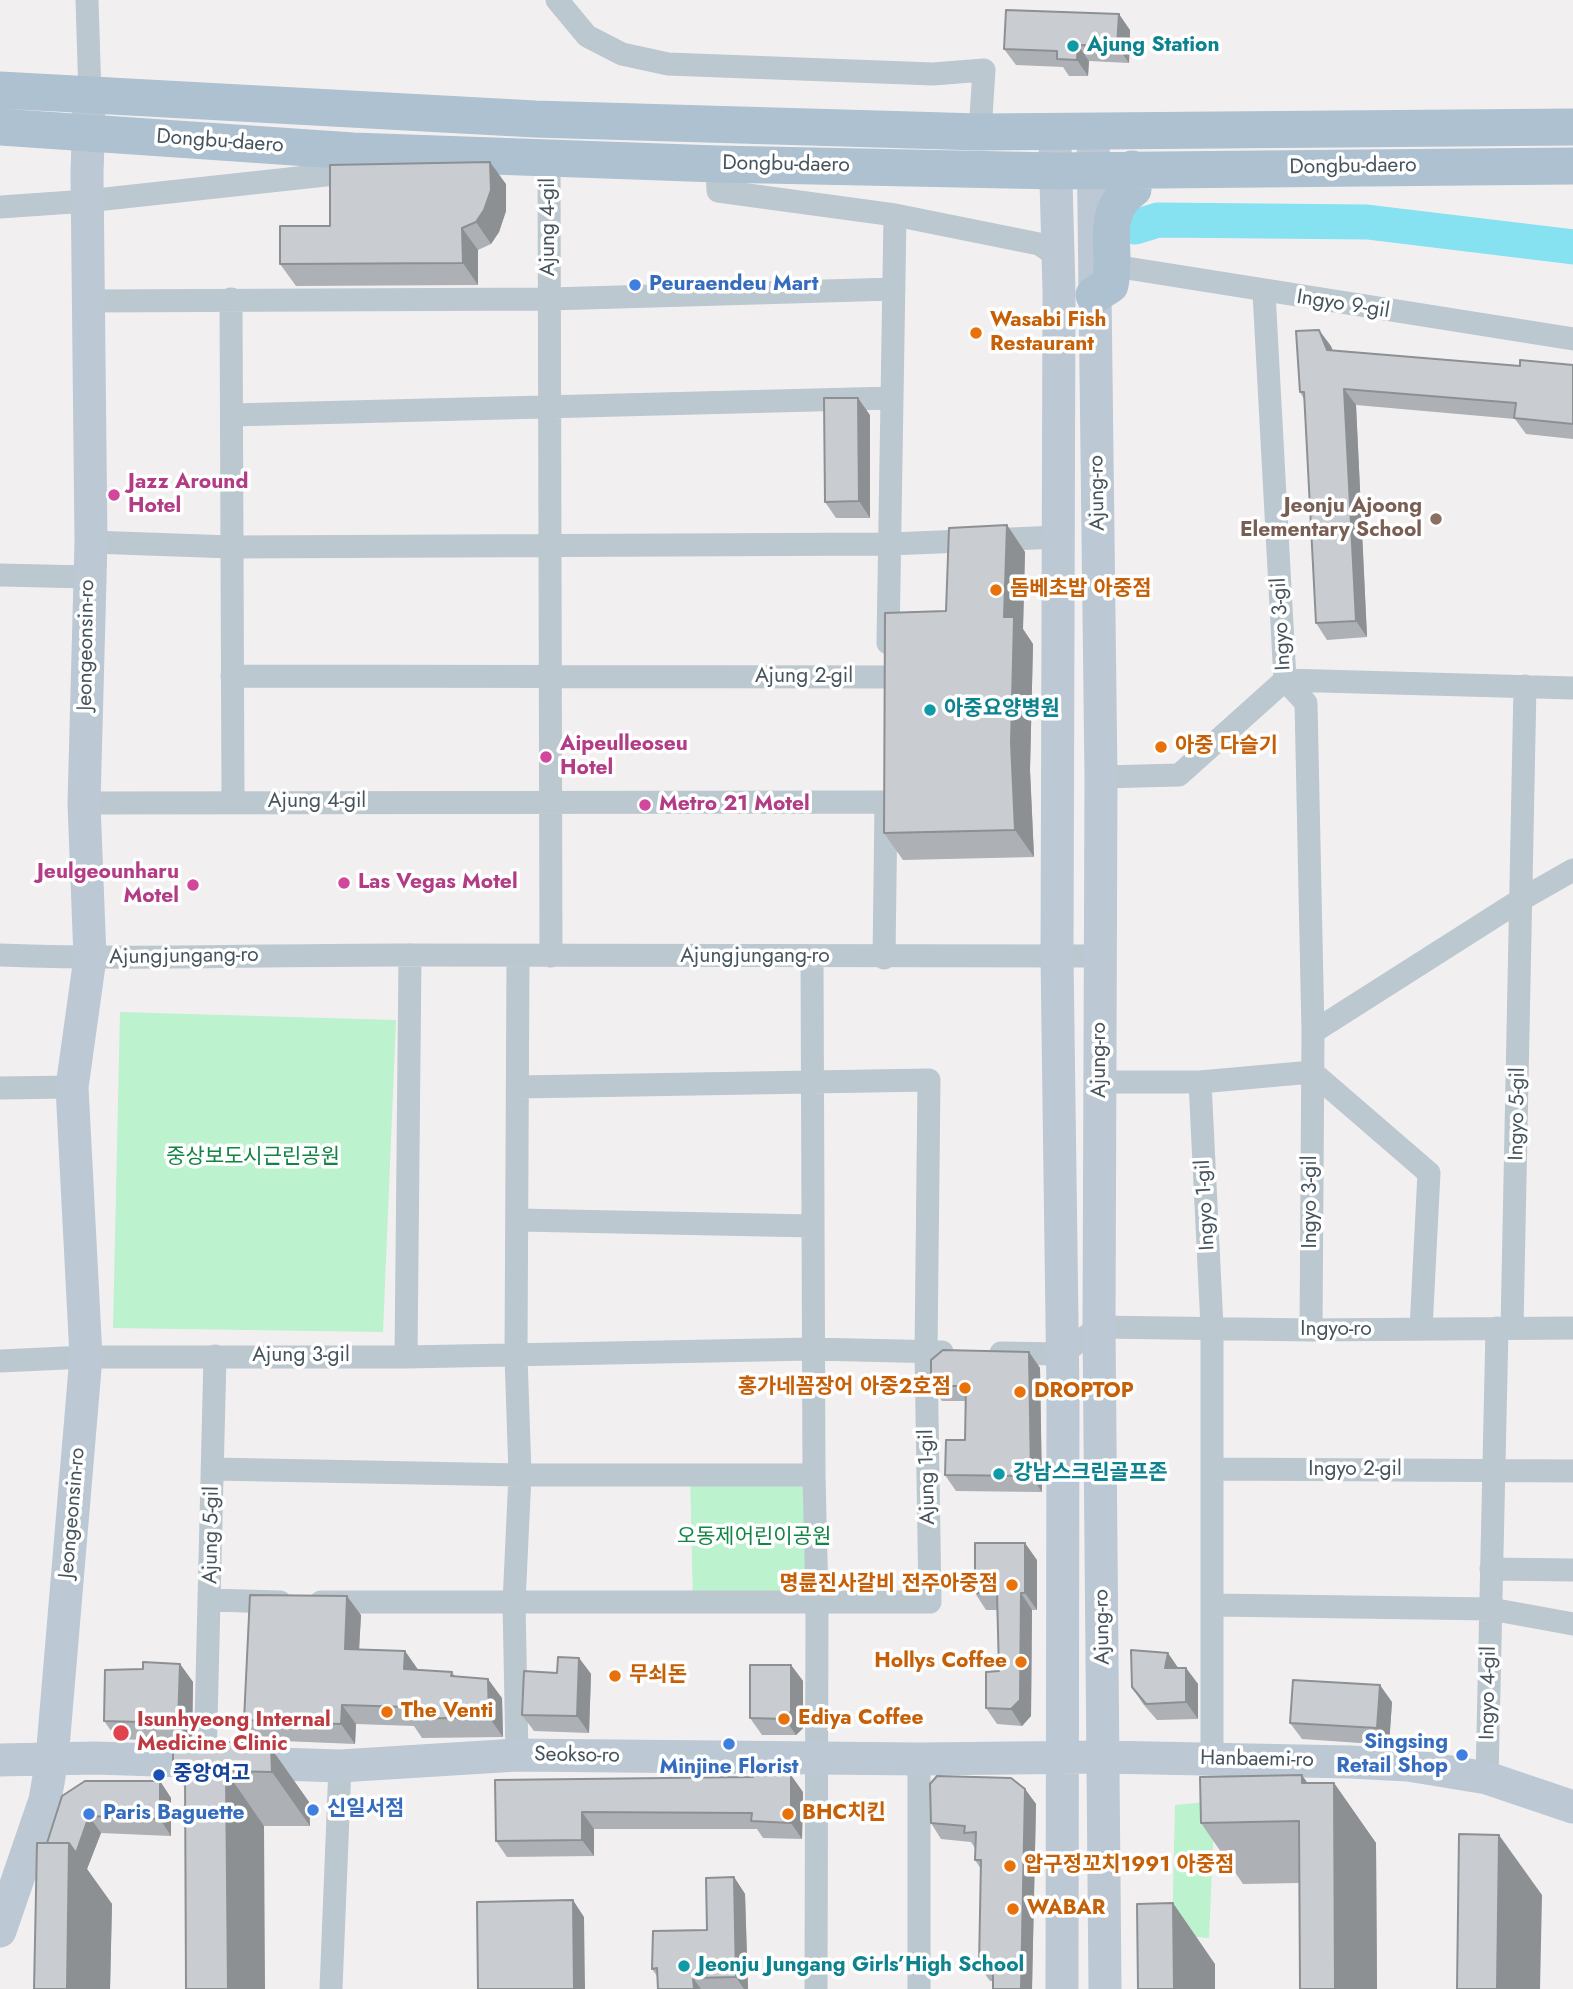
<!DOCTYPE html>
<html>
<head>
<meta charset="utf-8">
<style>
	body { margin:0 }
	canvas { display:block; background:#f2eff0 }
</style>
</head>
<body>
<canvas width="1573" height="1989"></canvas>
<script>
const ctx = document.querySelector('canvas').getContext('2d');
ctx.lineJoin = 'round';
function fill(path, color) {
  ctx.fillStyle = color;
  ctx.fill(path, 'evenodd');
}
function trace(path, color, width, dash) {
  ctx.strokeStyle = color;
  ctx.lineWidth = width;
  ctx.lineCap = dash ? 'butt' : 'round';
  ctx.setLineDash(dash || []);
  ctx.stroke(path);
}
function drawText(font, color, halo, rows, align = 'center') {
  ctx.font = font + ' Jost,"Noto Sans KR",sans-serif';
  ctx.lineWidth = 7;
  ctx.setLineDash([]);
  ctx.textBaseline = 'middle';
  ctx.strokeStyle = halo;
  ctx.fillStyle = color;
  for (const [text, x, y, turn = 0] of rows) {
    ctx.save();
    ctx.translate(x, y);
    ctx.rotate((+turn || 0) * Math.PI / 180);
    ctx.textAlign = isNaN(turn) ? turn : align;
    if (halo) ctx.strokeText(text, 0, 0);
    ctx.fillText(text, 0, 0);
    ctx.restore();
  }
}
const green = new Path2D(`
	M120 1012 396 1020 383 1332 113 1328Z
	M690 1474 814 1475 817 1601 693 1603Z
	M1215 1801 1209 1938 1172 1935 1175 1805Z`);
const river = new Path2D(`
	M1135 227 1158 220 1367 222 1573 247`);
const street = new Path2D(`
	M87 0 90 96
	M557 0 587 36 622 54 668 64 933 74 984 70 980 132
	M549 156 551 956
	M717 164 718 191 895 215 1039 244 1057 256
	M0 207 87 201 353 172V164
	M1114 266 1573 339
	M1264 293 1285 680 1306 703 1313 1032 1311 1330
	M231 299 233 802
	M88 301 550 299 894 289
	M232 415 892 398
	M91 542 232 547 890 544 1059 537
	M0 575 89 577
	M888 643 895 215
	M232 676 888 677
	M1101 777 1179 775 1285 680 1573 688
	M84 803 886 802
	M0 955C133 960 265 955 398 955 632 954 866 957 1099 956
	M812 958 814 1475 817 1601 816 1989
	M884 958 886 804
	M1313 1032 1522 899 1573 870
	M1100 1082H1200L1312 1072 1429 1173 1421 1329
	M1200 1082 1212 1327V1759
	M0 1088 72 1087
	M519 1220 813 1226
	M1512 1328 1525 686
	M1001 1353 1062 1354 1099 1327 1311 1330 1573 1328
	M406 1357 410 955
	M0 1361 86 1357H406L813 1349 942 1352
	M213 1469 520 1475H814
	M1214 1469 1573 1471
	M1491 1569 1573 1570
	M210 1600 280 1602
	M321 1602H930L926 1352 929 1080 518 1087
	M1214 1605 1491 1609 1573 1624
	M517 1755 514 1603 520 1475 516 1355 518 957
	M919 1759V1989
	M205 1763 215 1356
	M1487 1778 1497 1328
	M331 1989 340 1766`);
const secondary = new Path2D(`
	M1093 130 1101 777 1099 1327 1105 1989
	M1055 145 1059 290 1057 956 1063 1395 1062 1989
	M0 1760 95 1758 340 1766 517 1755 919 1759 1103 1757 1350 1762 1408 1765 1487 1778 1573 1807
	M0 1931 45 1800 52 1759 86 1357 72 1087 90 958 84 803 91 542 87 173 89 108`);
const primary = new Path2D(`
	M0 90 535 119 980 132 1573 127
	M0 127 353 151 717 164 1056 171 1573 166
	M1094 295 1110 285C1118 249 1098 214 1133 189L1132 169`);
const wall = new Path2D(`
	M1130 30 1129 63 1089 61 1088 76H1069L1063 67 1016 65 1004 49Z
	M506 184V211L499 232 491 244 478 250V285L296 286 280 264 330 226Z
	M1319 330 1332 350 1520 366 1573 365V439L1526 434 1515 419 1356 405 1367 637 1327 640 1316 623 1304 399 1300 392Z
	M870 415V518H836L825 502Z
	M1007 525 1025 552 1023 629 1033 644 1030 770 1034 857 903 860 884 833 946 611Z
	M1029 1352 1040 1368 1042 1492 956 1491 945 1475 965 1440V1401H942L931 1386Z
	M1037 1560V1610H1032L1031 1716 1022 1726 997 1724 986 1708 999 1671 997 1610H986L975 1593Z
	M361 1615 359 1649 405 1651 418 1670 452 1672 455 1676 502 1698 503 1737 422 1738 414 1726 356 1724 355 1744 258 1740 244 1720Z
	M579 1658 591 1674 589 1733 534 1731 522 1715 557 1673Z
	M180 1664 193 1682 192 1741 271 1748 309 1802 310 1826H264L185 1788 173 1771V1741L117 1739 104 1721 143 1669Z
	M791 1665 803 1681V1728L796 1735H762L750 1718Z
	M1178 1668H1186L1198 1684V1719L1157 1720 1143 1704 1132 1687Z
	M1392 1702 1389 1745 1302 1739 1290 1723Z
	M753 1777 803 1792 802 1839 763 1838 757 1829H594V1856L507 1857 496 1841 495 1780Z
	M160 1781 171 1798V1836L101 1833 87 1869 112 1904 110 1989H34L47 1843 62 1796Z
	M1307 1783H1334L1376 1843 1377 1989H1300L1299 1883 1243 1884 1201 1823Z
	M1025 1789 1036 1804 1032 1989H993V1981H990L979 1966 981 1869 975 1860V1848L971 1842 941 1839 931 1823Z
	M734 1877 745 1894 748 1989H658L657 1976 652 1969 707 1930Z`);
const shadedWall = new Path2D(`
	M1119 14 1130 30 1129 63 1117 46Z
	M1078 45 1089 61 1088 76 1077 60Z
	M490 162 506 184V211L499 232 491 244 476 222Z
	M462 228 478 250V285L463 263Z
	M1319 330 1331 346 1339 366 1327 350Z
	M1344 389 1356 405 1367 637 1356 621Z
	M858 398 870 415V518L859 501Z
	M1007 525 1025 552 1023 629 1033 644 1030 770 1034 857 1015 830 1004 617Z
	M1029 1352 1040 1368 1042 1492 1031 1476Z
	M1025 1543 1037 1560V1610L1025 1593Z
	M1021 1593 1032 1610 1031 1716 1022 1726 1011 1709Z
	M347 1596 361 1615 358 1669 345 1649Z
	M405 1651 419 1671 404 1669Z
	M1168 1653 1179 1669 1165 1668Z
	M579 1658 591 1674 589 1733 577 1716Z
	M180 1664 193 1682 192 1742 178 1723Z
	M791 1665 803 1681V1728L796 1735 785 1719Z
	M1186 1668 1198 1684V1719L1186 1702Z
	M488 1679 502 1698 503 1737 489 1717Z
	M1380 1685 1392 1702 1389 1745 1377 1728Z
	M342 1705 356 1724 355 1744 341 1724Z
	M271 1748 309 1802 310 1826 272 1772Z
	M226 1771 264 1826 265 1989H228Z
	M791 1775 803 1792 802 1839 791 1823Z
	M1302 1775 1334 1821V1783L1376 1843 1377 1989H1335L1302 1783Z
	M160 1781 171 1798V1836L160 1819Z
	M1025 1789 1036 1804 1032 1989H1021Z
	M582 1812 594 1829V1856L582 1840Z
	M89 1816 101 1833 87 1869 112 1904 110 1989H67L69 1843Z
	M1499 1835 1542 1895 1540 1989H1497Z
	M734 1877 745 1894 748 1989H744L736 1977Z
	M573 1900 584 1917 585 1989H574Z
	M1173 1903 1215 1964V1989H1174Z
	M693 1978 701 1989H694Z`);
const building = new Path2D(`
	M1006 10 1119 14 1117 46 1078 45 1077 60 1057 59V51L1004 49Z
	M490 162 491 190 484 210 476 222 462 228 463 263 280 264V226H330V165Z
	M1319 330 1327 350 1520 366V360L1573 365V424L1514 418 1516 403 1344 389 1356 621 1316 623 1304 392H1300L1296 331Z
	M824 398H858L859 501 825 502Z
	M1007 525 1004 617H1014L1011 743 1015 830 884 833 885 613 946 611 949 528Z
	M943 1350 1029 1352 1031 1476 945 1475 946 1440H965L966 1386H931V1360Z
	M975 1543H1025V1593H1021L1020 1700 1011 1709 986 1708V1672L999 1671 997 1593H975Z
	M250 1595 347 1596 345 1649 405 1651 404 1669 452 1672 451 1676 488 1679 489 1717 409 1719V1707L342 1705 341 1724 244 1720Z
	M1131 1650 1168 1653 1165 1668H1186V1702L1146 1704 1132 1687Z
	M558 1657 579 1658 577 1716 522 1715 524 1671 557 1673Z
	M143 1662 180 1664 178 1723 104 1721 105 1670 143 1669Z
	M750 1665H791V1711L785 1719 750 1718Z
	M1293 1680 1380 1685 1377 1728 1290 1723Z
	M173 1741 264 1743 271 1748 272 1772 226 1771 228 1989H186L185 1771H173Z
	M753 1766 785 1767 791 1775V1823L751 1821 752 1813 582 1812V1840L496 1841 495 1780 753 1777Z
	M1302 1775V1783H1334L1335 1989H1300L1299 1821 1201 1823 1200 1777Z
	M937 1776 1011 1778 1025 1789 1021 1989H993V1970H989V1966H979L981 1860H975L976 1832 964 1833 965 1826 931 1823 930 1784Z
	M85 1781H160V1819L89 1816 76 1853 69 1843H47L62 1796Z
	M1459 1834 1499 1835 1497 1989H1457Z
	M37 1843H69L67 1989H34Z
	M734 1877 736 1977 693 1978 694 1989H658L657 1968 652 1969 653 1931 707 1930 706 1878Z
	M573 1900 574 1989H478L477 1902Z
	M1173 1903 1174 1989H1138L1137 1904Z`);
const markers = [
	[1073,46,7,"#0f9aa8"],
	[635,285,7,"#3f7fe0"],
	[976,333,7,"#e8710a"],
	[114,495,7,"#d1479c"],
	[1436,519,7,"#8d6e63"],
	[996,590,7,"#e8710a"],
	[930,710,7,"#0f9aa8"],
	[1161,747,7,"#e8710a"],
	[546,757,7,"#d1479c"],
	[645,805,7,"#d1479c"],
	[344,883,7,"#d1479c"],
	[193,885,7,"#d1479c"],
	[965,1388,7,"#e8710a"],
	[1020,1392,7,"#e8710a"],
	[999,1474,7,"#0f9aa8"],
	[1012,1585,7,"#e8710a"],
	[1021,1662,7,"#e8710a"],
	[615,1676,7,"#e8710a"],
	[387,1712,7,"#e8710a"],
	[784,1719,7,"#e8710a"],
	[121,1733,9,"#e0444e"],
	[729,1744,7,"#3f7fe0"],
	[1462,1755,7,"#3f7fe0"],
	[159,1775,7,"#1a4fb4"],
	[313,1810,7,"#3f7fe0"],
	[89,1814,7,"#3f7fe0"],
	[788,1814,7,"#e8710a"],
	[1010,1866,7,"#e8710a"],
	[1013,1909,7,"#e8710a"],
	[684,1966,7,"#0f9aa8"]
];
const cultureNames = [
	["Ajung Station",1087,46],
	["아중요양병원",944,710],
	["강남스크린골프존",1013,1474],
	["Jeonju Jungang Girls’High School",698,1966]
];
const streetNames = [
	["Dongbu-daero",220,142,4],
	["Dongbu-daero",786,165,1],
	["Dongbu-daero",1353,167,-1],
	["Ajung 4-gil",549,227,-90],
	["Ingyo 9-gil",1343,305,9],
	["Ajung-ro",1098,493,-91],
	["Ingyo 3-gil",1282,624,-93],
	["Jeongeonsin-ro",87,645,-89],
	["Ajung 2-gil",804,677],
	["Ajung 4-gil",317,802],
	["Ajungjungang-ro",184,957,-1],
	["Ajungjungang-ro",755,957],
	["Ajung-ro",1100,1060,-90],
	["Ingyo 5-gil",1518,1114,-89],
	["Ingyo 3-gil",1311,1202,-90],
	["Ingyo 1-gil",1206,1205,-93],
	["Ingyo-ro",1336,1330],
	["Ajung 3-gil",301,1356],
	["Ingyo 2-gil",1355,1470],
	["Ajung 1-gil",928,1477,-91],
	["Jeongeonsin-ro",73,1513,-85],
	["Ajung 5-gil",212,1535,-89],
	["Ajung-ro",1103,1627,-91],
	["Ingyo 4-gil",1489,1693,-89],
	["Seokso-ro",577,1756,1],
	["Hanbaemi-ro",1257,1760,1]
];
const shopNames = [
	["Peuraendeu Mart",649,285],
	["Singsing",1448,1743,"right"],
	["Retail Shop",1448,1767,"right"],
	["Minjine Florist",729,1768,"center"],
	["신일서점",327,1810],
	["Paris Baguette",103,1814]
];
const foodNames = [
	["Wasabi Fish",990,321],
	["Restaurant",990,345],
	["돔베초밥 아중점",1010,590],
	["아중 다슬기",1175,747],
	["홍가네꼼장어 아중2호점",951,1388,"right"],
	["DROPTOP",1034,1392],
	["명륜진사갈비 전주아중점",998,1585,"right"],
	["Hollys Coffee",1007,1662,"right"],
	["무쇠돈",629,1676],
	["The Venti",401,1712],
	["Ediya Coffee",798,1719],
	["BHC치킨",802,1814],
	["압구정꼬치1991 아중점",1024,1866],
	["WABAR",1027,1909]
];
const hotelNames = [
	["Jazz Around",128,483],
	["Hotel",128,507],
	["Aipeulleoseu",560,745],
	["Hotel",560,769],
	["Metro 21 Motel",659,805],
	["Jeulgeounharu",179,873,"right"],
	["Motel",179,897,"right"],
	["Las Vegas Motel",358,883]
];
const educationNames = [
	["Jeonju Ajoong",1422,507],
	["Elementary School",1422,531]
];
const parkNames = [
	["중상보도시근린공원",253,1158],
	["오동제어린이공원",754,1538]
];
const healthNames = [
	["Isunhyeong Internal",137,1721],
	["Medicine Clinic",137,1745]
];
const transitNames = [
	["중앙여고",173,1775]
];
fill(green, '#bcf2ce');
trace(river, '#86e1f1', 35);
trace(street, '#bcc8cf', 23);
trace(secondary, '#bcc9d4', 33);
trace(primary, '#aec1d0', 37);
fill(wall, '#adb0b5');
fill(shadedWall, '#8d9093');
fill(building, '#c9cdd2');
trace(building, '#8d9093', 2);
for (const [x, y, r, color] of markers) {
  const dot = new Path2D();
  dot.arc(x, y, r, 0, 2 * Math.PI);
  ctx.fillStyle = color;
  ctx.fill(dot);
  trace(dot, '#fff', 2.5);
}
drawText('bold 21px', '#0d838f', '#fff', cultureNames, 'left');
drawText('21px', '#46545e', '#fff', streetNames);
drawText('bold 21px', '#366cbe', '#fff', shopNames, 'left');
drawText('bold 21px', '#c56008', '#fff', foodNames, 'left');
drawText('bold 21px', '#b23c85', '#fff', hotelNames, 'left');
drawText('bold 21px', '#785e54', '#fff', educationNames, 'right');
drawText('21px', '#128544', '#fff', parkNames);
drawText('bold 21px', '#be3a42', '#fff', healthNames, 'left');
drawText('bold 21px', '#164399', '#fff', transitNames, 'left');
</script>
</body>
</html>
